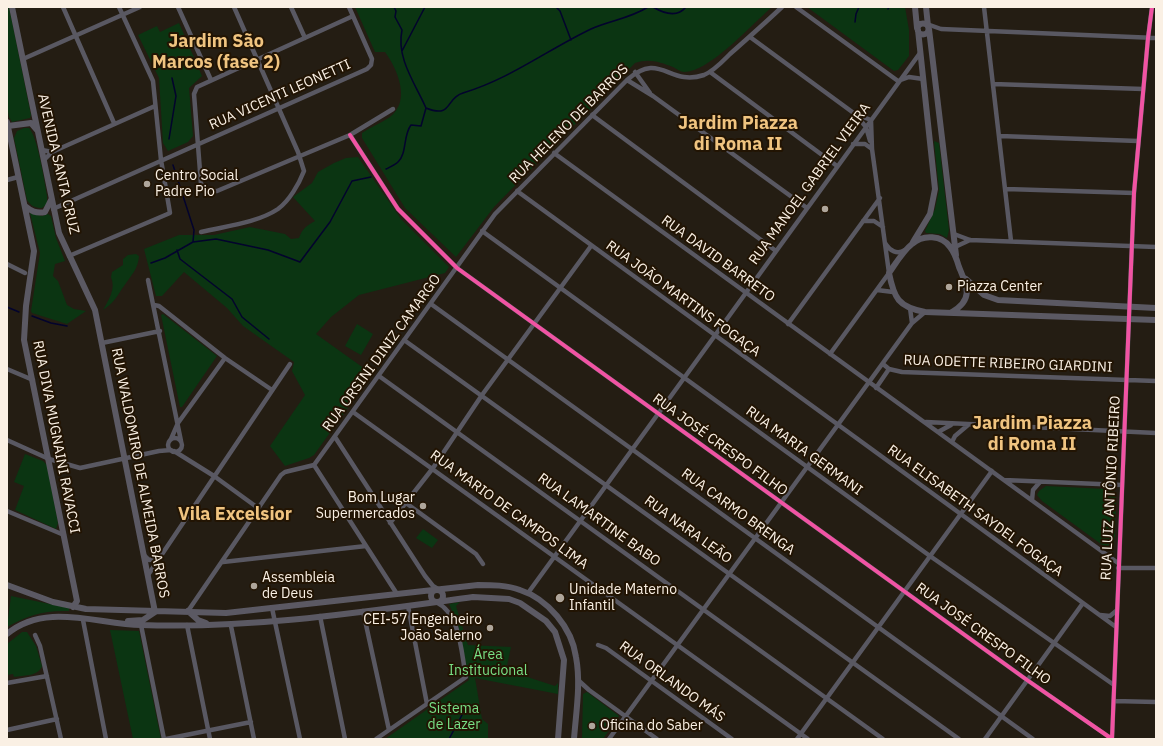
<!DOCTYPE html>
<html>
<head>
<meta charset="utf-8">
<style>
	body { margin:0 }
	#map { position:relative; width:1163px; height:746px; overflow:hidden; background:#241d13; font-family:"IBM Plex Sans",sans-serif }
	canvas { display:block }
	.frame { position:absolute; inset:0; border:8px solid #faf0e4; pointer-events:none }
</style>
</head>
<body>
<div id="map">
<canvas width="1163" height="746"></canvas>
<div class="frame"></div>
</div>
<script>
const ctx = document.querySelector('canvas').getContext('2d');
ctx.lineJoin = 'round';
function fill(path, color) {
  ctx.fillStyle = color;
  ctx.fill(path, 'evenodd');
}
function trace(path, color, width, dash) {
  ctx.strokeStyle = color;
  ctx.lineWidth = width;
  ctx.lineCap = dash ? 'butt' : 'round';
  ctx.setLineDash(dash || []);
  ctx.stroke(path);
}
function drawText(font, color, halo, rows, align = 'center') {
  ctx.font = font + ' "IBM Plex Sans","Noto Sans KR",sans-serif';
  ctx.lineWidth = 4;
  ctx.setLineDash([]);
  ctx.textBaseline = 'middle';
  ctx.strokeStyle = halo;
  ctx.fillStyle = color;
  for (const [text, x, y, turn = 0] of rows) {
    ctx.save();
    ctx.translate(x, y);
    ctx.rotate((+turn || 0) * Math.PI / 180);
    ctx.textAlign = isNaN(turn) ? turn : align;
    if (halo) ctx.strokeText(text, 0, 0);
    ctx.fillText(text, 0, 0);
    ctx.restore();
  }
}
const green = new Path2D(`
	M7 7H9L31 115 30 118 12 122 9 117 7 106Z
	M355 7H772C752 24 710 72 684 72 681 72 677 69 673 67 660 62 649 58 635 63L494 207 456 257 405 208 362 138V133C371 127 381 123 390 117 411 101 398 70 385 52H375Z
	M807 7H905L909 30V56L898 70 894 71Z
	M179 23 202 76 189 88 193 136 188 142 168 151 163 143 159 78 138 35 157 26 160 32Z
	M24 128H29C37 135 45 183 47 196V204L42 208C35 208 31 206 27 200L14 138 17 131Z
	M934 141 939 143 949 230 947 238 940 234 926 233 925 231 935 209 939 190Z
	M358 157 401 219 449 267 445 273 359 295 331 317 316 334 372 374 314 455 309 458 285 466 270 446 305 395 292 371 294 362 243 326 227 308 184 272 162 296H156L144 249 179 235H214L250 227 285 234 291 239 299 238C302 229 306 226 315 221L293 197 312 183 318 172 334 163 346 158Z
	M30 213 42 216 48 214 51 216 56 238 65 261 55 264 53 276 58 281 67 305 74 309 86 311 67 324 32 313 31 311 40 253Z
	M136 254 139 256C138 270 131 275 124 286 117 296 114 303 103 310 109 299 116 289 111 277L112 272 123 265V259L128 255Z
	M163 314 217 356 182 407H180L161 315Z
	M357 324 373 334 361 355 345 346Z
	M25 454 43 461 47 465 58 523 56 529 15 510 24 486 14 482Z
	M1046 486 1106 489 1114 492 1116 499 1115 538 1113 544 1105 547 1042 501 1037 495 1039 491Z
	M423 529 438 540 432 548 416 538Z
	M11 596 69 608V611C44 610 28 615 7 627Z
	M460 602 456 606 468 645 511 647 506 670 555 686 558 683V694L475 678 482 719 488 724V739H385L469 680 458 624 449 604Z
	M110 630 139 631 161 739H133Z
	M22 632H27L36 646 42 666C38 677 23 675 14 677L13 674 7 675V644Z
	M587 692 619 716 603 739H582L583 694Z`);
const stream = new Path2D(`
	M394 7 396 11 395 17 402 30C396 58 415 83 426 108
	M556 7 560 11 571 40
	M653 7C663 13 677 18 686 7
	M888 9 889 7
	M855 22 856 14 859 7
	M402 51 425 7
	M169 139 176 96 172 78
	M173 165 194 230 193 242
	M386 169C390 167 395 165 398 162 407 154 403 135 411 125L421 126 426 108C453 119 445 98 463 93 510 79 547 50 591 29 609 21 631 18 648 7
	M177 250 180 259 232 299 242 317 269 339
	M151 263 165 258 193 242 216 239 268 250 300 262 330 222 352 181 371 177
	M7 307 19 312
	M32 316 51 323 67 326
	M449 739 462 715`);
const street = new Path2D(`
	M63 7 114 123
	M178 7 211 80
	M291 7 305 38
	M796 7 898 81
	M984 7 1011 241
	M353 16 197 87 194 94 201 184 208 191H217L350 135 393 109
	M927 24 941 29 1156 38
	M750 37 855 114 866 127 870 141
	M23 59 140 7
	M635 72 650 93
	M710 72 837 166
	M627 80 653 96 807 208
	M898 81 909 77 923 79
	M993 84 1143 89
	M592 115 776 251
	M350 135 398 209 457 268 1027 680 1112 739
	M1000 136 1138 141
	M853 144H865L872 149
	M42 150 52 152 44 160
	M52 152 155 106
	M554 153 1118 563
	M7 180 18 177
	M1006 189 1134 193
	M517 191 1116 627
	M53 209 367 69 371 65 372 59 349 7
	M863 221H874L883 227
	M482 231 930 556 1114 685
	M201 232C226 226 257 223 278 209 289 201 299 184 304 171L298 152 234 7
	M954 234 970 240 1156 247
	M885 243C890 251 897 255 905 250
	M955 247 970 240
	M69 256 170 213 161 160 153 81 119 7
	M7 264 25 273
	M148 280 181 441
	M877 290 893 292
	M431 304 1033 739
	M154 305 159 306 225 358 272 390
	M910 308 912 323
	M788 324 880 198
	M404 340 959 739
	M102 343 160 331
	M830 354 889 273 872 149 871 120 855 114
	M883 364 889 369 902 372 1156 381
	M7 369 33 380
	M379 376 883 739
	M876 388 889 369
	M353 412 808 739
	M926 422 1156 433
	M938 432 951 425
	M335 437 425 576 433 586 438 589
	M168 445a7 7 0 1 1 14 0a7 7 0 1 1-14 0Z
	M171 439 178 423 225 358
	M7 440 49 459 80 468 159 451 171 450
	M952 442 955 436 968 425
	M174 451 214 476 258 508
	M314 465 495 214 627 80C661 50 668 87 704 75 714 71 722 62 730 54 747 39 765 23 782 7
	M1004 480 1122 485
	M1032 500 1033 490 1040 482
	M406 503 476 554 483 564
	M7 511 64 535
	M390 523 433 468 482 395 591 246
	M144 555 149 560 157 558
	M223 562 366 546
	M1118 568H1156
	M148 575 290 364
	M528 593 920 53
	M408 606 427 704
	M272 608 300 739
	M188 611 281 475 285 472 314 465 397 594
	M363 611 389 730
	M1100 615 1110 616 1116 611
	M320 616 345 739
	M83 620 106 739
	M141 625 164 739
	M187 625 210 739
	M231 626 254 739
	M35 635 40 646 61 739
	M598 645 606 648 732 739
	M578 680 589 690 657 739
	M7 683 47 676
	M1114 701 1156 702
	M7 730 57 719
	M166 739 251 722
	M376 739 466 677C461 653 461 614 436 602
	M609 739 912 323 925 312
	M797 739 992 471
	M985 739 1083 603
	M1112 739 1134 193 1148 38 1152 7`);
const secondary = new Path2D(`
	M12 7 59 233 95 310 155 612
	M915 7 917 28
	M926 7 928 26
	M917.5 29a5.5 5.5 0 1 1 11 0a5.5 5.5 0 1 1-11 0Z
	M929 29 956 255
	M7 122 34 251 26 306 24 340 77 601 73 607
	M8 126 31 123 37 130
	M25 206C31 211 36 214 45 212L51 200
	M913 242 930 214 935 189 918 30
	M966 279 984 295 998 300 1156 308
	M952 312C974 299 967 286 959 267 957 260 955 253 950 247 942 235 923 234 912 244 903 251 896 263 889 273 894 298 898 307 925 312L1156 320
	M7 585 53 602 86 609 226 613 478 585C492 585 507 585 520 590 548 599 572 628 576 657 581 684 576 712 574 739
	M431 596a6 6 0 1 1 12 0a6 6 0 1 1-12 0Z
	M188 611 198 620 206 623
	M128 621 143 620 155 612
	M7 634C45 602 97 624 141 625 252 629 363 612 473 597L509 599 520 603 546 621 555 632 564 660 558 739`);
const cycleway = new Path2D(`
	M350 135 398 209 457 268 1027 680 1112 739
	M1112 739 1134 193 1148 38 1152 7`);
const markers = [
	[147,184,4,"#afa69b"],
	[825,209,4,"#afa69b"],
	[949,287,4,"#afa69b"],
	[423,506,4,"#afa69b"],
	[254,586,4,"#afa69b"],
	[560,598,5,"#afa69b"],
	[490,628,4,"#afa69b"],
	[592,726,4,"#afa69b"]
];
const streetNames = [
	["RUA VICENTI LEONETTI",280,95,-24],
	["RUA HELENO DE BARROS",569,124,-45],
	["AVENIDA SANTA CRUZ",58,164,77],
	["RUA MANOEL GABRIEL VIEIRA",810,184,-54],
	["RUA DAVID BARRETO",718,259,36],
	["RUA JOÃO MARTINS FOGAÇA",683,299,36],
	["RUA ORSINI DINIZ CAMARGO",382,353,-54],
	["RUA ODETTE RIBEIRO GIARDINI",1008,364,2],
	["RUA DIVA MUGNAINI RAVACCI",56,437,79],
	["RUA JOSÉ CRESPO FILHO",720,445,36],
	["RUA MARIA GERMANI",804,451,36],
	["RUA WALDOMIRO DE ALMEIDA BARROS",140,473,79],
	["RUA LUIZ ANTÔNIO RIBEIRO",1111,488,-87],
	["RUA MARIO DE CAMPOS LIMA",509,510,36],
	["RUA ELISABETH SAYDEL FOGAÇA",975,511,36],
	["RUA CARMO BRENGA",738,512,36],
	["RUA LAMARTINE BABO",599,520,36],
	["RUA NARA LEÃO",688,530,36],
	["RUA JOSÉ CRESPO FILHO",983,634,36],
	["RUA ORLANDO MÁS",672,682,36]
];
const poiNames = [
	["Centro Social",155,176],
	["Padre Pio",155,192],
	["ㅤ",833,209],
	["Piazza Center",957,287],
	["Bom Lugar",415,498,"right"],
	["Supermercados",415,514,"right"],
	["Assembleia",262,578],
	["de Deus",262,594],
	["Unidade Materno",569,590],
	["Infantil",569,606],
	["CEI-57 Engenheiro",482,620,"right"],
	["João Salerno",482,636,"right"],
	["Oficina do Saber",600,726]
];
const parkNames = [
	["Área",488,655],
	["Institucional",488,671],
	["Sistema",454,709],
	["de Lazer",454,725]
];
const districtNames = [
	["Jardim São",216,42],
	["Marcos (fase 2)",216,63],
	["Jardim Piazza",738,124],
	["di Roma II",738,145],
	["Jardim Piazza",1032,424],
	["di Roma II",1032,445],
	["Vila Excelsior",235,515]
];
fill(green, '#0b3512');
trace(stream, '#03032d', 1.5);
trace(street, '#595862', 4.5);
trace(secondary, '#5b5963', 6);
trace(cycleway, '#f153a3', 4);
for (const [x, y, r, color] of markers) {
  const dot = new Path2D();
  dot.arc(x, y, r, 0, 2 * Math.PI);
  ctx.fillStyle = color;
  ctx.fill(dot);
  trace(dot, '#221403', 1.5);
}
drawText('14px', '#faf0e4', '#221403', streetNames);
drawText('14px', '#faf0e4', '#221403', poiNames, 'left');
drawText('14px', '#78e085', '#221403', parkNames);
drawText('bold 18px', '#f0c480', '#221403', districtNames);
</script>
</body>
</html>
